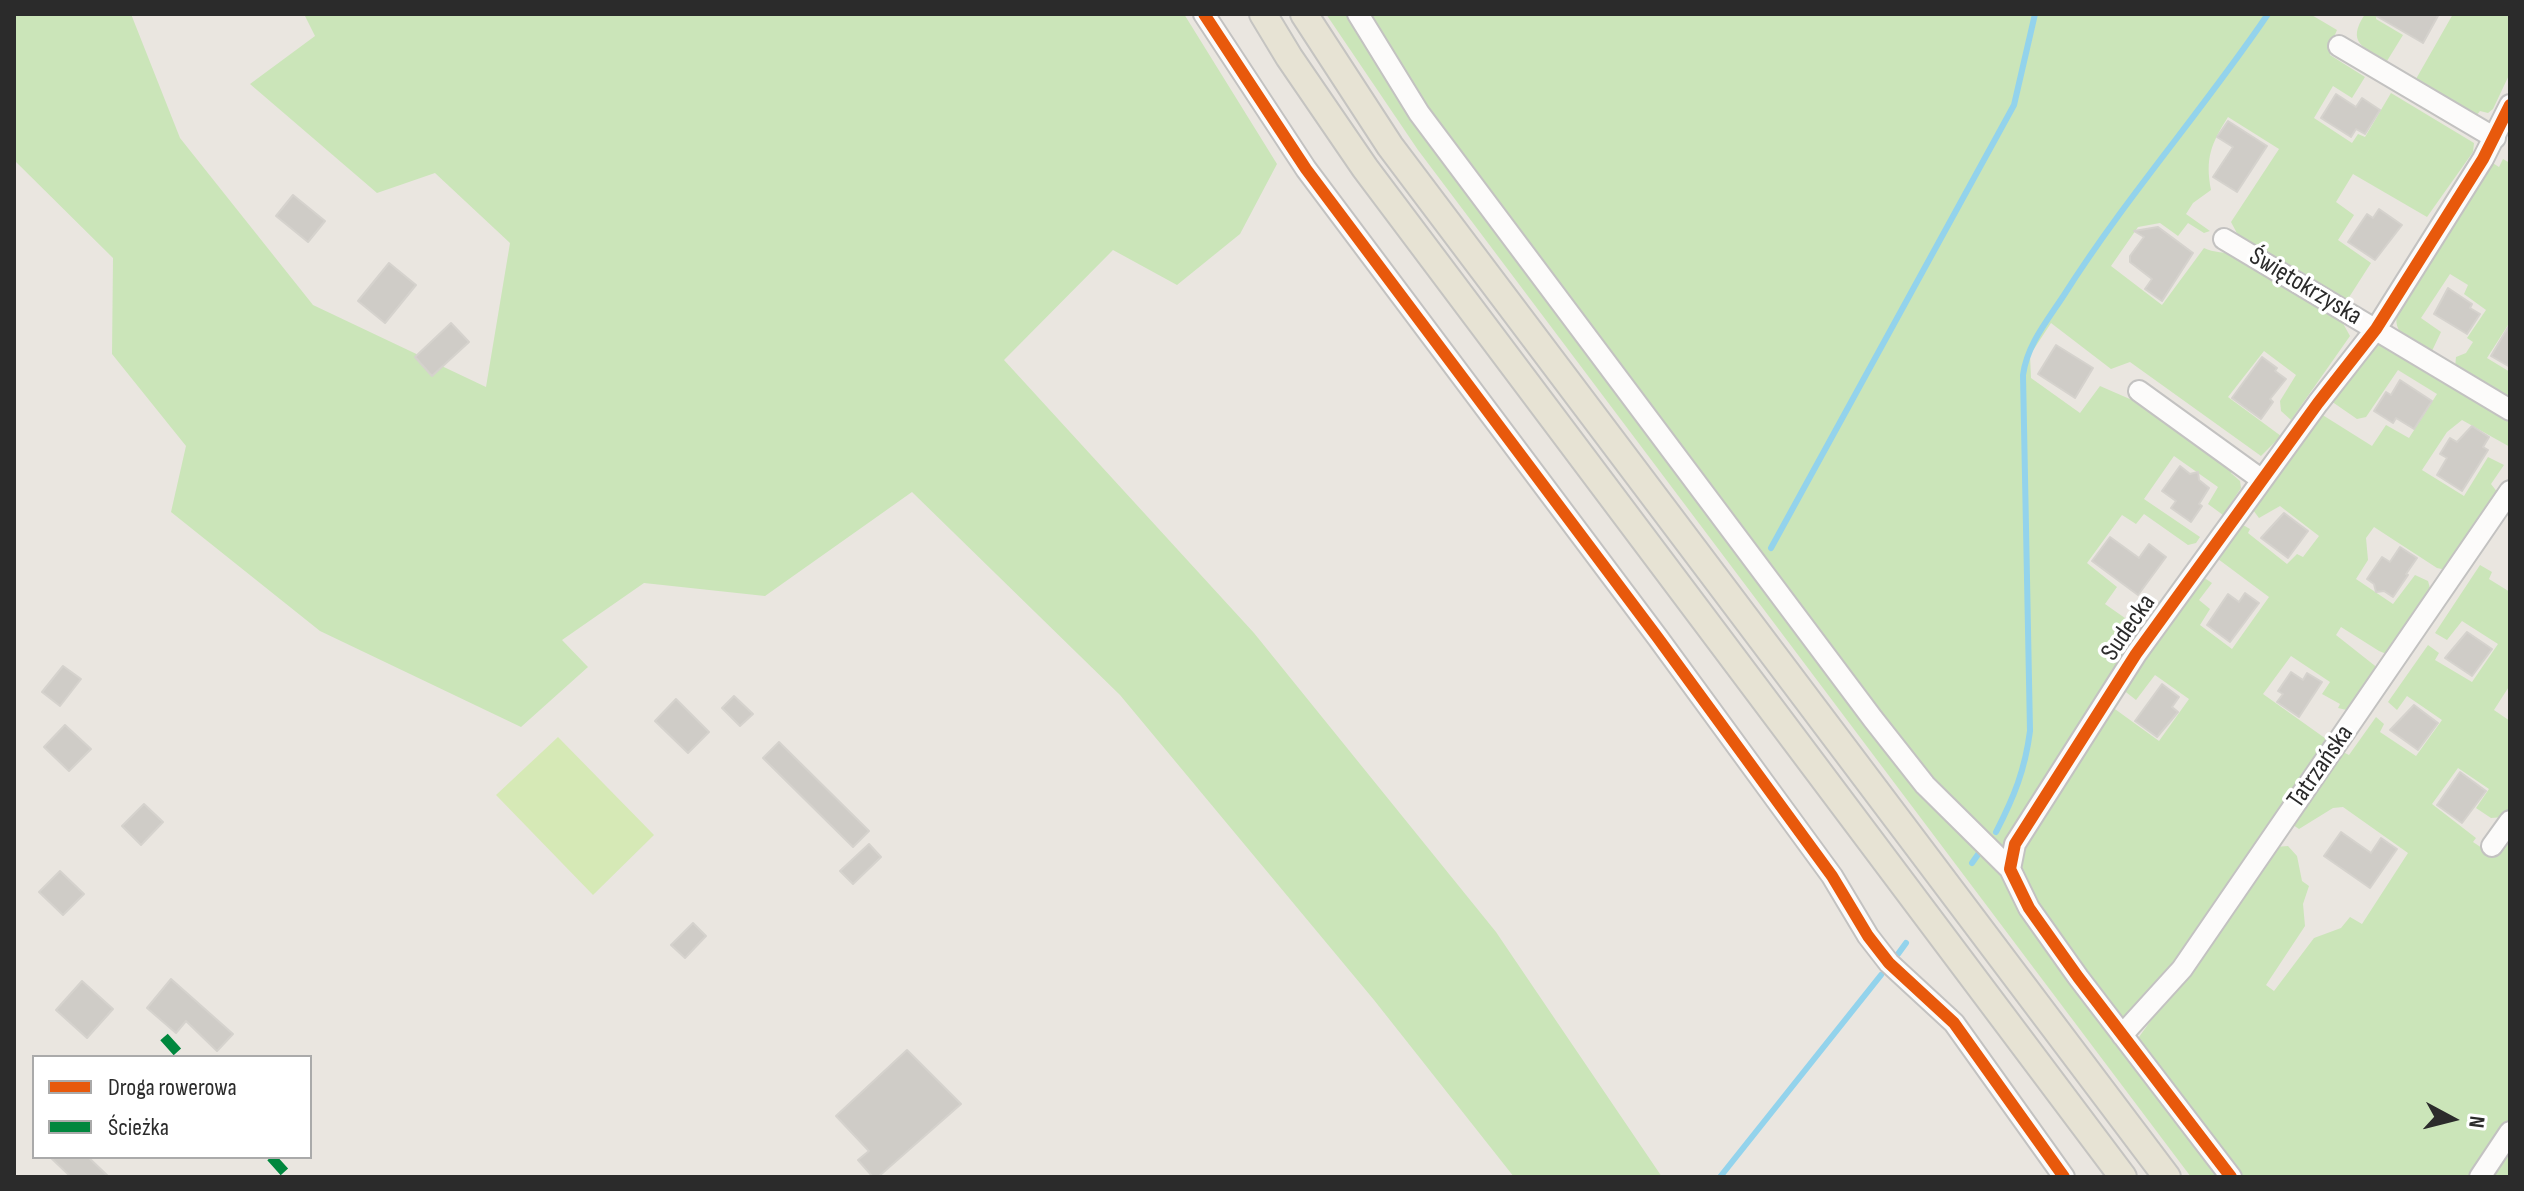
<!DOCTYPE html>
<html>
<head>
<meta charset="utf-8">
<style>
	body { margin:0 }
	#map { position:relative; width:2524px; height:1191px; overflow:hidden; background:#eae6e0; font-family:"Sofia Sans Condensed",sans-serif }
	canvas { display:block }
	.frame { position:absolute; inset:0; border:16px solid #2b2b2b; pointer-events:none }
	.legend { position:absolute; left:32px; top:1055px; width:280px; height:104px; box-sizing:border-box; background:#fff; border:2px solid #aaa; margin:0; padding:10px 14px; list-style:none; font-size:24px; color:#2b2b2b }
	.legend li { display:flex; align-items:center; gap:16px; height:40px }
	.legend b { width:40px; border:2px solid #aaa }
	.north { position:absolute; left:2412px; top:1079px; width:80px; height:80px; -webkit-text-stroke:6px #fff; paint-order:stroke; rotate:97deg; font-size:22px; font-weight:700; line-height:32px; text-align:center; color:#2b2b2b }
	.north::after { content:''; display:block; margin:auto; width:28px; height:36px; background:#2b2b2b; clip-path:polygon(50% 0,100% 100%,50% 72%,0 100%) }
</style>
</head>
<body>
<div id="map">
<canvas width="2524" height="1191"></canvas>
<div class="frame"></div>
<ul class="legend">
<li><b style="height:10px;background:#e8590c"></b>Droga rowerowa</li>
<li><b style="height:10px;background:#00873e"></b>Ścieżka</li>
</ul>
<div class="north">N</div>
</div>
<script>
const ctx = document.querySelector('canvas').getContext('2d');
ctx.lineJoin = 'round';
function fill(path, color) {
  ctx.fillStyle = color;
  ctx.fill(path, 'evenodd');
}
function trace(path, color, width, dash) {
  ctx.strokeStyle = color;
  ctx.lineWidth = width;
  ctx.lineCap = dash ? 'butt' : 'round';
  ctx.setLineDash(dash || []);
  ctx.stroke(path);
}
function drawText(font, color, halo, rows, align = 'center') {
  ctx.font = font + ' "Sofia Sans Condensed",sans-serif';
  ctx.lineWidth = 7;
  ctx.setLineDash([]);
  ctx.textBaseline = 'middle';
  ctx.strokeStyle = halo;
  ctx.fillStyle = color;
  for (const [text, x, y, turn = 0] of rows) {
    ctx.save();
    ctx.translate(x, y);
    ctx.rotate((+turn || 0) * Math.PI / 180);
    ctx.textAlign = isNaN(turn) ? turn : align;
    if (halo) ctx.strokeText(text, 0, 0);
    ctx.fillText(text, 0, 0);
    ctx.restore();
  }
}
const green = new Path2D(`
	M14 14H131L180 138 313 305 486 387 510 243 435 173 377 193 250 84 315 36 304 14H1184L1277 164 1240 234 1177 285 1113 250 1004 360 1254 633 1496 932 1662 1177H1514L1374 1000 1120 695 912 492 765 596 644 583 562 640 588 667 521 727 320 631 171 512 186 446 112 354 113 258 14 160Z
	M1326 14H1349L1382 67 1997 864 2224 1177H2191L1418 150Z
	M1365 14H2310L2337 30 2330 46V55L2365 77 2352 98 2333 86 2314 118 2352 143 2358 134 2365 137 2391 93 2474 143 2473 152 2427 217 2353 174 2336 202 2354 215 2338 240 2371 263 2346 302 2240 239 2231 222 2279 149 2228 117C2211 144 2205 158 2211 190L2193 203 2186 214 2210 231 2204 233 2188 223 2178 236 2160 223 2138 227 2111 266 2162 305 2204 248C2213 253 2226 252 2237 255L2340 318 2350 336 2291 420 2281 411 2280 401 2296 375 2264 351 2228 397 2281 436 2261 456 2130 362 2111 369 2051 323 2030 355 2031 378 2080 413 2100 386 2155 410 2234 466 2231 473 2240 481 2241 488 2223 515 2208 504 2218 487 2174 456 2144 499 2200 537 2196 543 2188 545 2144 514 2136 524 2122 515 2087 563 2117 587 2105 604 2142 630 2008 842 2000 849 1938 789 1433 122Z
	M2365 14H2377L2376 19 2403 35 2387 61C2363 47 2346 43 2365 14Z
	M2453 14H2510V73L2493 109 2488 113 2480 111 2476 116 2416 79Z
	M2503 159 2510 163V322L2487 358 2510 372V402L2455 368 2456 357 2466 353 2473 342 2467 338 2486 310 2464 294 2468 285 2450 274 2421 318 2441 332 2431 353C2412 342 2390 335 2398 310L2491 162 2499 167Z
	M2378 345 2388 347 2510 423V447L2462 420 2447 432 2422 470 2464 496 2488 457 2504 465 2491 484 2498 493 2446 570 2437 568 2374 527 2366 538 2368 560 2356 579 2393 604 2415 575 2428 581 2431 592 2389 655 2379 651 2341 627 2336 635 2379 669 2351 711 2338 708 2340 704 2322 694 2330 682 2291 656 2263 694 2329 741 2242 872 2140 1009 2129 1017H2115L2018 874 2019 846 2108 704 2159 741 2189 699 2155 675 2136 700 2122 689 2203 577 2212 583 2199 600 2210 609 2200 625 2232 649 2269 597 2218 559 2243 525 2250 529 2248 533 2287 564 2297 554 2303 557 2319 536 2280 506 2259 518 2253 510 2321 414 2372 446 2386 425 2409 438 2437 394 2398 370 2366 417 2357 419 2331 401 2369 349Z
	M2480 565 2492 572 2489 579 2510 592V685L2494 710 2510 721V812L2504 817 2491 818 2476 808 2489 789 2458 768 2432 804 2476 838 2473 842 2494 856 2510 834V1177H2237L2139 1046V1037L2275 847 2288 846 2297 856 2302 881 2309 886 2303 904 2305 926 2266 985 2274 991 2314 938 2341 928 2350 917 2362 924 2408 853 2343 807 2333 808 2299 829 2290 823 2328 768 2343 752 2349 755 2376 717 2384 724 2380 732 2416 756 2442 720 2407 696 2397 710 2388 702 2428 645 2439 653 2435 660 2472 682 2498 644 2462 621 2447 640 2435 633Z`);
const pitch = new Path2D(`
	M558 737 654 835 593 895 496 795Z`);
const stream = new Path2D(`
	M1771 548 2014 105 2035 14
	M1996 832C2014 797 2025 770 2030 731L2023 375C2027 345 2047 321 2064 295 2126 197 2203 110 2268 14
	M1972 863 1979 853
	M1898 954 1906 943
	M1720 1177 1881 975`);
const building = new Path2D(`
	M2373 14H2439L2423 43Z
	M2336 94 2356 107 2362 98 2380 110 2365 134 2356 129 2351 137 2321 118Z
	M2228 121 2267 146 2237 192 2213 177 2233 147 2217 137Z
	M293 195 325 221 308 242 276 216Z
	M2379 209 2402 225 2375 260 2348 242 2367 214 2373 218Z
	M2158 227 2193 253 2162 301 2145 289 2152 279 2130 262V256L2144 237 2134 231Z
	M389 263 416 285 385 323 358 301Z
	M2448 288 2472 304 2470 308 2480 314 2467 334 2434 314Z
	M451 323 469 342 432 376 415 357Z
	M2510 324V367L2491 356Z
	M2056 345 2093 368 2075 398 2038 374Z
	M2262 357 2277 368 2275 371 2286 379 2270 399 2273 402 2261 419 2232 398Z
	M2400 380 2432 401 2414 429 2396 418 2393 423 2374 411 2386 392 2391 395Z
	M2472 426 2489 437 2483 447 2488 450 2462 491 2437 475 2447 458 2440 454 2450 438 2457 442Z
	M2180 466 2190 474 2198 472 2199 480 2209 488 2199 504 2202 506 2191 522 2171 508 2176 501 2162 491Z
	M2284 513 2308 531 2288 558 2261 538Z
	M2110 537 2139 558 2149 544 2166 557 2138 595 2092 561Z
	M2400 547 2417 558 2406 574 2408 575 2393 597 2384 591 2376 592 2374 584 2367 579 2382 557 2390 562Z
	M2245 593 2259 603 2230 642 2207 625 2228 594 2239 602Z
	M2467 632 2492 649 2472 676 2445 658Z
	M63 666 81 679 60 706 42 692Z
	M2291 672 2303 680 2307 673 2322 682 2299 717 2277 702 2283 694 2278 691Z
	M2162 684 2179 697 2172 707 2178 712 2157 737 2135 721Z
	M734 696 753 714 740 726 722 708Z
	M676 699 709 732 688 753 655 721Z
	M2414 705 2438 723 2418 750 2390 730Z
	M65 725 91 749 69 771 44 747Z
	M779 742 869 831 853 847 763 758Z
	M2460 772 2486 791 2462 823 2437 805Z
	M144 804 163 822 141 845 122 826Z
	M2341 832 2371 853 2381 838 2397 849 2370 888 2324 856Z
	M869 844 881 857 853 884 840 871Z
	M60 871 84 894 63 915 39 892Z
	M693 923 706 936 685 958 671 945Z
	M171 979 233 1034 217 1051 186 1021 176 1033 147 1008Z
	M82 981 113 1009 87 1038 56 1010Z
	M907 1050 961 1104 878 1177H873L858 1160 869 1151 836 1116Z
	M50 1157H88L109 1177H71Z`);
const minor = new Path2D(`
	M1204 14 1306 169 1658 638 1832 876 1868 936 1889 963 1954 1023 2064 1177
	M1358 14 1419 113 1873 719 1925 785 2010 869
	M2339 46 2495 138
	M2224 239 2510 410
	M2139 391 2262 480
	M2492 846 2510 821
	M2122 1035 2182 969 2510 491
	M2231 1177 2078 977 2029 908 2010 869 2015 844 2136 654 2318 403 2376 329 2483 159 2510 105
	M2480 1177 2510 1132`);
const major = new Path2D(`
	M1263 14 1289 57 1365 168 2123 1177
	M1304 14 1390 146 2167 1177`);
const quiet = new Path2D(`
	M164 1037 182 1057
	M271 1157 289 1177`);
const cycleway = new Path2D(`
	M1204 14 1306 169 1658 638 1832 876 1868 936 1889 963 1954 1023 2064 1177
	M2231 1177 2078 977 2029 908 2010 869 2015 844 2136 654 2318 403 2376 329 2483 159 2510 105`);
const streetNames = [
	["Świętokrzyska",2305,287,31],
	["Sudecka",2129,628,-55],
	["Tatrzańska",2321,767,-55]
];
fill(green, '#cbe5b9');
fill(pitch, '#d6e9b6');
trace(stream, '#93d3ec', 6);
fill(building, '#cfccc7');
trace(building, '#d5d2cd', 2);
trace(minor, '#c3c2c1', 24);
trace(major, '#c5c4c1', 30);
trace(minor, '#fcfbfa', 20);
trace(major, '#e7e3d4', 26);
trace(quiet, '#00873e', 10, [20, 10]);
trace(cycleway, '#e8590c', 12);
drawText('26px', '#2b2b2b', '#fff', streetNames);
</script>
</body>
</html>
